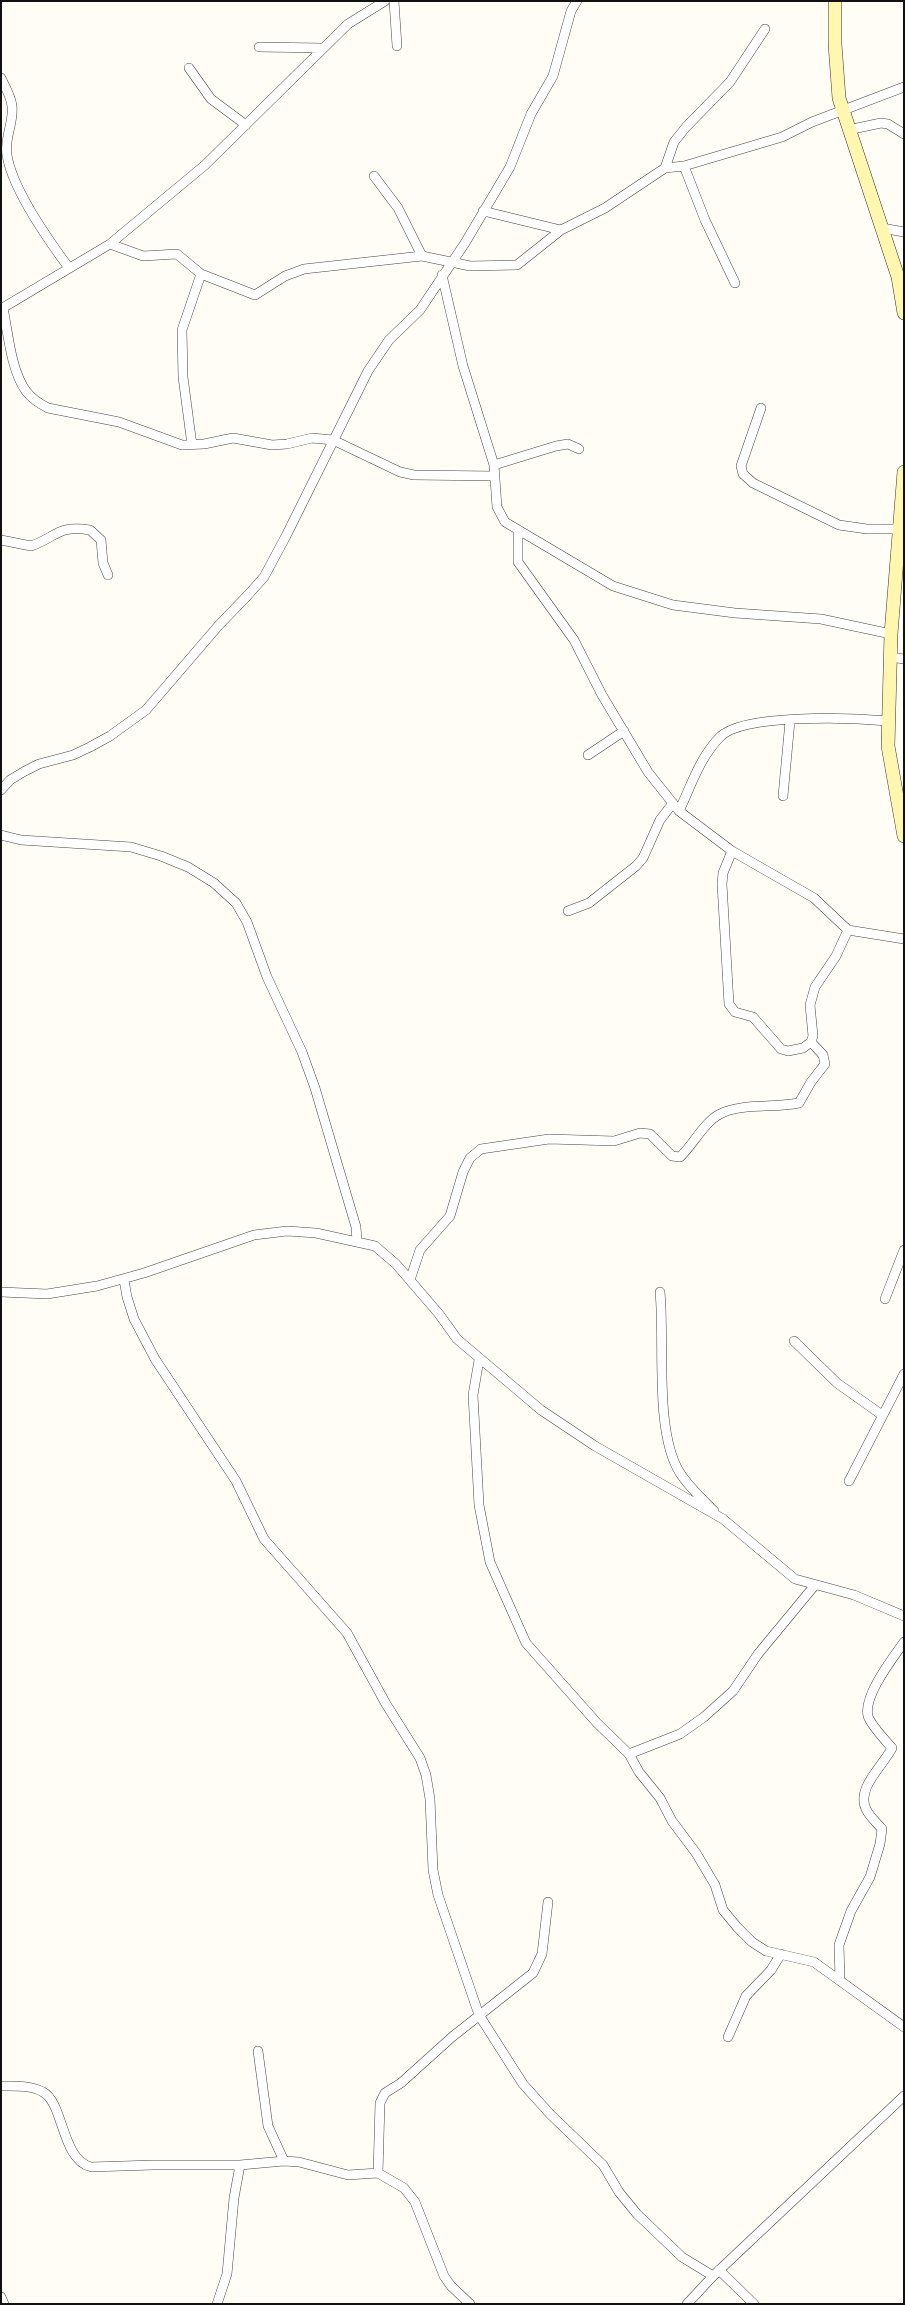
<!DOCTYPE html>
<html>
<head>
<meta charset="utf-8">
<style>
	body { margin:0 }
	#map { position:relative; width:905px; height:2305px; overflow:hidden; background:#fffdf5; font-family:Georgia,serif }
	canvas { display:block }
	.frame { position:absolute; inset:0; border:2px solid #111; pointer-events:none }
</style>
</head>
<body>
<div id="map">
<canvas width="905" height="2305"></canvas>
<div class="frame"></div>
</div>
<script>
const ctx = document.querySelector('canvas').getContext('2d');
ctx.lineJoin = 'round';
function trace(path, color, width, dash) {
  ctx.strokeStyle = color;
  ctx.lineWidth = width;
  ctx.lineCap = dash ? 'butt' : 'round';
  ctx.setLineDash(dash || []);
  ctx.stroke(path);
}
const minor = new Path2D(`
	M394 1 397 46
	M259 47 323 48
	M189 68 211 99 246 125
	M1 78C5 87 11 96 12 106 14 123 4 138 7 155 12 188 49 241 69 268
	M848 130 881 123 888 124 904 134
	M684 166 705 220 735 283
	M665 168 674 142 686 127 730 82 765 29
	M374 176 398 208 422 256
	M483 211 561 230
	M882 228 904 232
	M110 244 143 256 177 254 201 274 255 295 285 276 304 269 422 256 470 266 517 265 561 230 605 208 665 168 684 166 782 137 812 122 904 87
	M442 275 463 366 494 465 497 507 505 522 613 586 673 605 735 613 821 619 891 634
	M3 308C8 332 11 371 26 391 32 399 40 404 48 408L119 422 182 445 204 444 233 438 272 445 287 444 312 438 333 440 400 472 414 475 494 476
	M1 309 110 244 205 165 348 24 385 1
	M761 408 741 466 743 474 753 483 839 525 867 529H900
	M192 445 183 377 182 330 201 274
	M494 465 556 446 568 444 579 449
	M518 530V562L574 640 602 695 648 772 679 811 732 851 814 898 848 930 904 939
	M1 540 31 546C57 537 57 525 90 530L101 540 103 563 108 575
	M890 657 904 659
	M588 755 624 731
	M1 790 10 780 25 771 39 764 73 755 90 747 110 736 146 710 219 625 248 595 264 577 286 536 368 371 389 340 420 310 465 243 510 167 531 114 553 76 571 11 577 1
	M783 796 790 721
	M679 811C691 786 700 757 720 737 743 713 854 718 888 721
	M1 835 21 840 131 847 161 856 188 867 214 883 236 903 247 922 267 977 302 1052 315 1088 356 1227 357 1241
	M732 851 723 873 722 884 729 1004 735 1012 753 1017 781 1049 788 1051 803 1048 811 1042 813 1036 810 1005 815 987 836 956 848 930
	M568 911 589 903 636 866 643 858 660 820 673 803
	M124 1280 127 1297 134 1319 155 1359 236 1481 264 1539 347 1633 386 1704 420 1758 426 1775 430 1799 433 1870 438 1895 479 2015 523 2084 550 2114 603 2165 619 2192 637 2214 682 2257 713 2276
	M410 1280 420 1250 450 1216 463 1172 470 1158 481 1149 549 1139 614 1141 640 1133 650 1134 672 1156 680 1157C693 1145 704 1122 720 1114 741 1103 776 1108 799 1103L811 1082 825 1064 823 1055 811 1042
	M1 1292 47 1294 97 1286 144 1273 254 1235 287 1231 316 1233 375 1246 396 1264 439 1314 457 1339 541 1410 595 1446 723 1519 795 1579 854 1595 904 1616
	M660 1292C665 1342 654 1432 680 1473 689 1487 702 1499 714 1511
	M885 1299 904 1250
	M794 1341 837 1383 882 1415
	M479 1360 473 1395 479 1505 490 1562 526 1643 597 1723 629 1754 639 1772 660 1798 672 1821 696 1853 715 1885 723 1910 737 1927 752 1942 766 1951 814 1962 904 2027
	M849 1481 904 1374
	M629 1754 680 1734 704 1717 733 1691 758 1654 815 1585
	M840 1980 839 1945 851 1911 870 1877 880 1844 882 1829C877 1823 869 1816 866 1809 856 1788 883 1766 892 1748 886 1741 870 1724 868 1716 863 1696 893 1658 904 1642
	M728 2037 746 1996 771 1970 781 1954
	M258 2051 268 2126 284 2161
	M1 2086C14 2086 31 2085 43 2092 64 2103 61 2159 91 2167L153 2165H240L284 2161 299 2162 348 2175 378 2173 404 2188 415 2202 444 2276 451 2286 470 2304
	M378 2173 380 2103 385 2093 401 2083 452 2037 533 1973 542 1954 548 1902
	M719 2270 754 2304
	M1 2297 4 2304
	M217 2304 227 2274 234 2198 240 2165
	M687 2304 713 2276 904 2096`);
const secondary = new Path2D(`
	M835 1V44L839 98 898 277 904 313
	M904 472 891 634 888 746 904 836`);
trace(minor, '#444', 10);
trace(secondary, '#333', 14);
trace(minor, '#fff', 9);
trace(secondary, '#fff6b0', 13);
</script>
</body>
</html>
